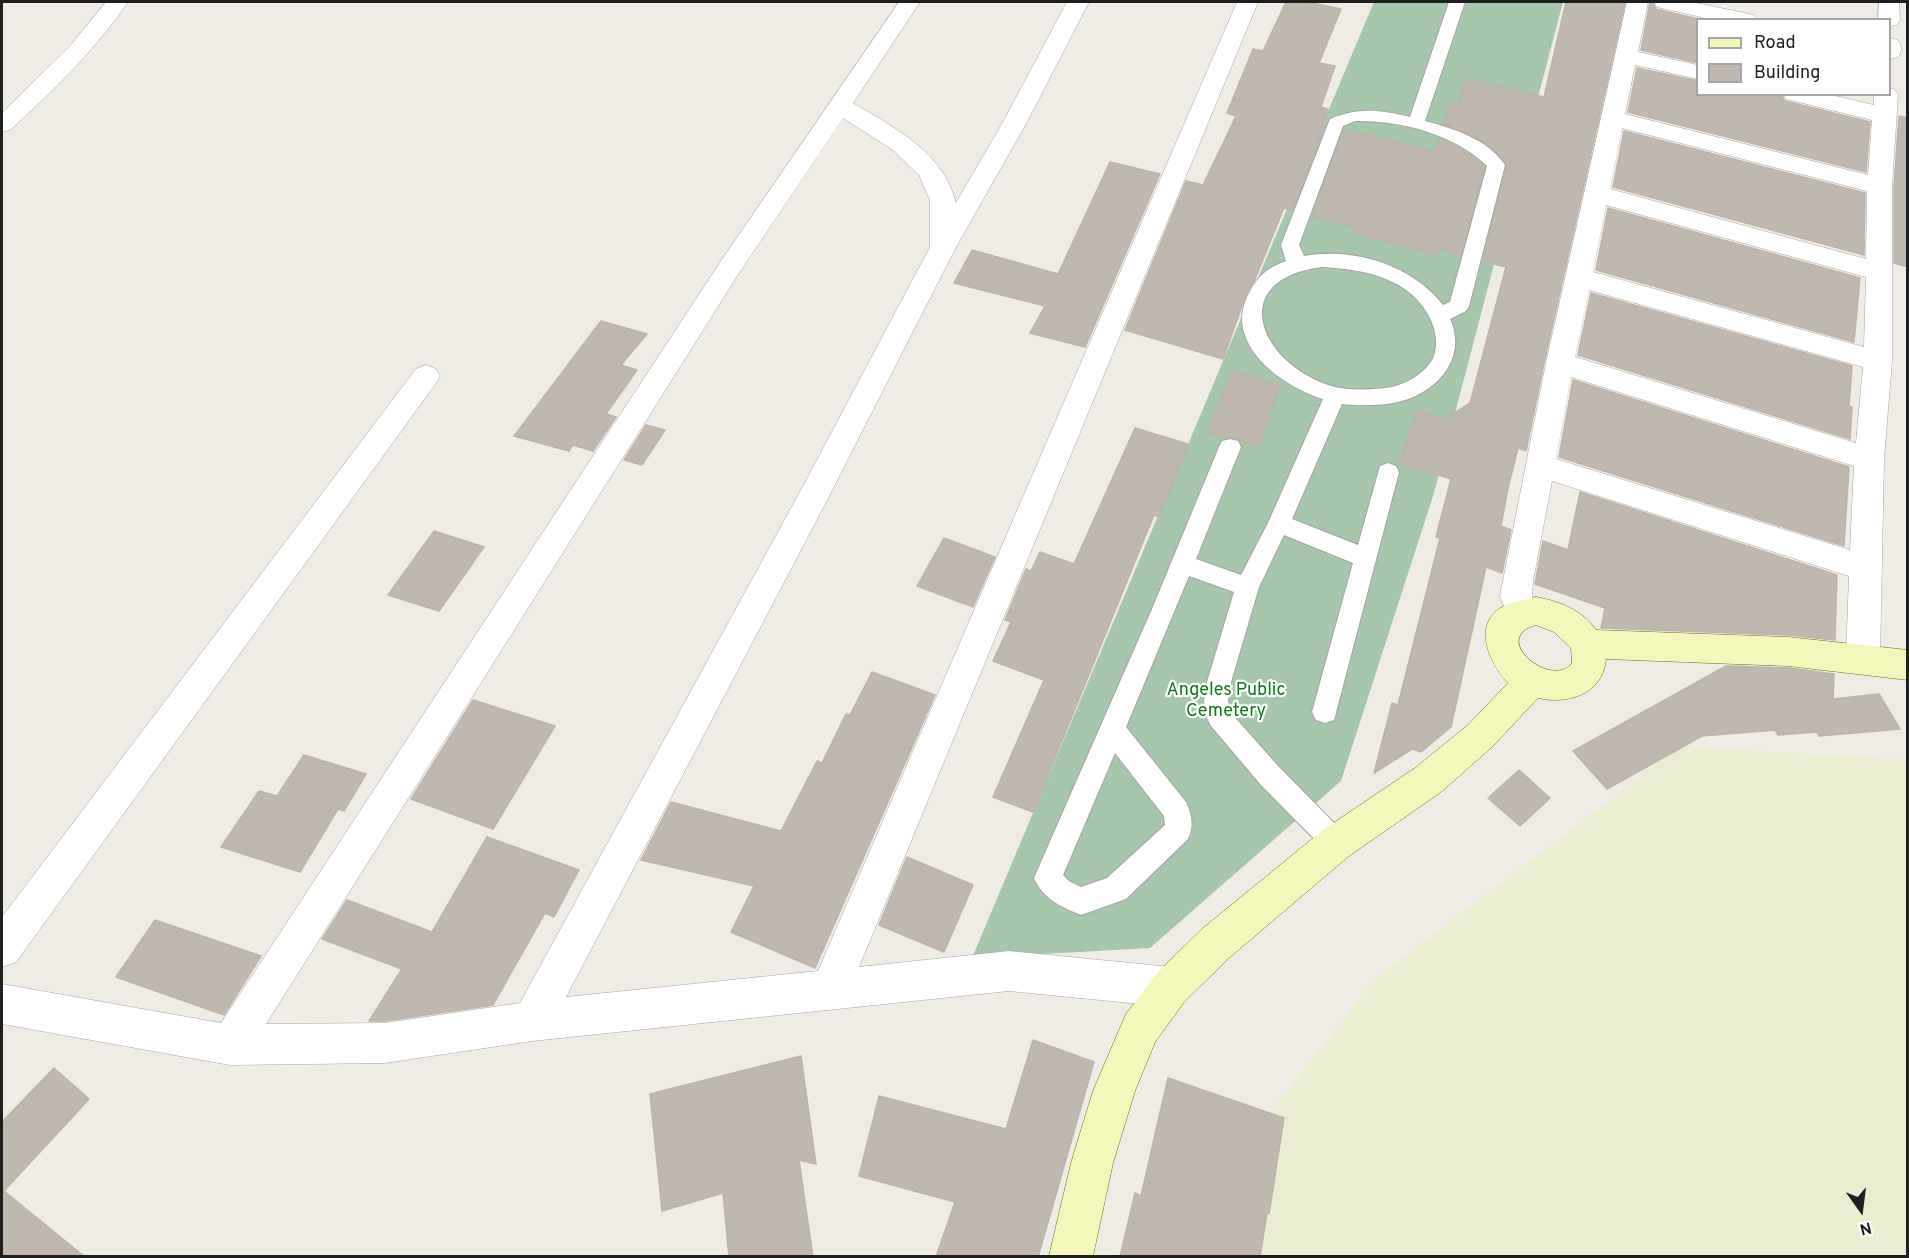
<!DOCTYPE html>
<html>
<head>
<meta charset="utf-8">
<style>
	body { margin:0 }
	#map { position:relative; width:1909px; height:1258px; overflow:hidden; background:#efece5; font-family:Overpass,sans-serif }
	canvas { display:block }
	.frame { position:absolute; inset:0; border:3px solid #1e1e1e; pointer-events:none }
	.legend { position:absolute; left:1696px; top:18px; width:195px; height:78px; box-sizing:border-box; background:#fff; border:2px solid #a5a5a5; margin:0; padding:8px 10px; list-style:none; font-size:18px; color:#1e1e1e }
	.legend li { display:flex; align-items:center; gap:12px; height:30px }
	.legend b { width:30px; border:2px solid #a5a5a5 }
	.north { position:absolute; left:1831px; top:1180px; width:60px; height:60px; -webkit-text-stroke:4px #fff; paint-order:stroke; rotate:166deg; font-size:16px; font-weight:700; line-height:24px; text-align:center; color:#1e1e1e }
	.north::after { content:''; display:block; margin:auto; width:21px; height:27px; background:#1e1e1e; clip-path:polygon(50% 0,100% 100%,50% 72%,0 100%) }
</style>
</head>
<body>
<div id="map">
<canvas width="1909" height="1258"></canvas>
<div class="frame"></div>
<ul class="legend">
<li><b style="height:8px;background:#f3f7ba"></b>Road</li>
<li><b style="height:16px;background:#bfb8b1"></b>Building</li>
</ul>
<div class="north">N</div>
</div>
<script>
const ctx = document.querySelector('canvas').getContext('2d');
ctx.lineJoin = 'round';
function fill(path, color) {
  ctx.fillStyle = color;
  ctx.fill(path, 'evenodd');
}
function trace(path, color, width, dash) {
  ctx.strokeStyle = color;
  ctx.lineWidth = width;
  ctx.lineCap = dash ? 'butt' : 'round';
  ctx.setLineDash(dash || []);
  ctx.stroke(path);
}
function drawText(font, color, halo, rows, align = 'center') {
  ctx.font = font + ' Overpass,sans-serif';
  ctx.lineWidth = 4.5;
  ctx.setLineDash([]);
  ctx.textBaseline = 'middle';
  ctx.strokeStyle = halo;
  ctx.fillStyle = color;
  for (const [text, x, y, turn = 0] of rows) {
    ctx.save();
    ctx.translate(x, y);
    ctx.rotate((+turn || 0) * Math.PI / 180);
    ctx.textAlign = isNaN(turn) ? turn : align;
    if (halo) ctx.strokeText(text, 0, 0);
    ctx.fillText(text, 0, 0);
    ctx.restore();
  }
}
const farmland = new Path2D(`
	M1681 746 1907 760V1256H1228L1239 1152 1375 979Z`);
const cemetery = new Path2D(`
	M1374 2H1563L1434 493 1341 781 1150 948 972 958Z`);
const building = new Path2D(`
	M1286 2H1307L1341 9 1319 63 1335 66 1321 107 1328 109 1322 125 1325 126 1292 210 1284 208 1255 279 1247 292 1223 359 1125 330 1186 181 1203 185 1236 116 1227 113 1253 49 1263 51Z
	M1566 2H1625L1544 363 1526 451 1518 448 1508 488 1501 526 1511 530 1502 573 1486 567 1451 727 1421 752 1412 749 1374 773 1392 703 1398 705 1440 538 1436 537 1451 479 1400 463 1416 411 1444 420 1470 403 1506 267 1483 261 1507 164 1499 154 1481 140 1443 124 1450 103 1458 105 1466 79 1544 97Z
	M1650 2H1652L1656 9 1698 19V63L1641 50Z
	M1637 68 1698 81V94H1781L1785 101 1870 122 1866 172 1628 112Z
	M1899 116 1908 118V267L1894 263V186Z
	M1344 130 1435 152 1439 138 1458 147 1484 167 1461 255 1439 249 1437 255 1355 233 1357 227 1312 216Z
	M1624 131 1865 193 1864 255 1613 187Z
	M1110 162 1160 174 1085 347 1030 333 1045 306 954 283 972 250 1058 274Z
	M1608 208 1860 278 1854 342 1596 270Z
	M1591 293 1852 366 1849 406 1852 407 1850 439 1578 355Z
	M601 321 647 334 621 365 637 370 606 414 616 417 593 451 573 445 569 451 514 436Z
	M1232 371 1280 385 1258 446 1208 432Z
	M1573 380 1849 467 1844 546 1559 457Z
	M646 425 665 430 642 465 624 460Z
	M1135 428 1188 444 1159 517 1154 515 1033 812 993 797 1044 680 993 661 1011 622 1005 620 1026 569 1031 571 1040 552 1074 564Z
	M1580 492 1837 575 1835 640 1788 635 1601 628 1605 608 1535 584 1543 541 1568 550Z
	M434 531 484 547 439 611 388 595Z
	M944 538 995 557 973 607 917 586Z
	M1726 666 1788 668 1834 674 1833 699 1879 694 1900 729 1819 736 1817 732 1778 735 1775 730 1702 736 1607 789 1573 751Z
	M872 672 935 695 815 968 731 932 754 886 641 860 671 802 781 831 817 761 822 763 846 714 850 715Z
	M473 700 555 726 493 829 411 799Z
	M304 755 366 774 344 811 338 809 300 872 221 847 259 791 277 796Z
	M1519 770 1550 798 1520 826 1488 798Z
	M487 837 579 870 554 917 545 913 493 1005 385 1021H369L402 969 322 939 347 900 432 932Z
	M907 857 973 885 944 952 879 925Z
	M155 920 261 956 224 1015 116 977Z
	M1033 1040 1094 1062 1038 1257H936L955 1202 859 1176 879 1096 1006 1129Z
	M801 1056 816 1164 799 1160 813 1257H729L723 1193 662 1211 650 1094Z
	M54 1068 89 1099 4 1191 85 1257H2V1122Z
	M1168 1078 1284 1118 1269 1214 1267 1213 1260 1257H1120L1135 1193 1141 1196Z`);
const lane = new Path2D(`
	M1449 2H1465L1425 121C1454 129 1488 139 1505 165L1469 306 1466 311 1450 319C1468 358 1437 393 1398 402 1380 406 1360 406 1342 404L1292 519 1358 545 1380 466 1388 463 1396 466 1399 472 1334 720 1325 723 1316 720 1312 712 1353 563 1284 535 1259 587 1231 682 1228 701 1231 713 1279 767 1345 834 1349 843 1345 852 1336 856 1327 852 1261 785 1211 726 1207 718 1204 701 1207 682 1234 592 1189 576 1126 727 1186 802C1192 815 1194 827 1188 839L1126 899 1081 915C1060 906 1044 900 1034 878L1152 609 1219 447 1222 441 1230 439 1238 441 1241 447 1196 559 1241 575 1268 523 1323 399C1281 386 1222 343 1249 293 1257 276 1269 267 1286 261L1281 245 1330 119C1360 107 1379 110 1410 117ZM1355 121C1399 120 1455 134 1487 166L1450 302 1443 305C1412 265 1354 247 1304 256L1299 245 1343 126ZM1322 267C1363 269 1412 278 1431 320 1436 332 1438 344 1434 356 1427 373 1404 386 1386 388 1367 390 1346 391 1328 385 1257 360 1227 279 1322 267ZM1115 753 1164 816 1165 825 1107 878 1081 887 1069 881 1063 875Z`);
const street = new Path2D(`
	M106 2H128C95 50 53 91 10 130L2 132V113L70 46Z
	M899 2H920L853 103C894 128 943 151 956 203L1003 122 1067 2H1089L1027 122 956 247 823 508 566 997 818 971 1237 2H1258L859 967 1009 951 1171 967 1185 973 1191 987 1185 1001 1171 1007 1009 991 532 1041 385 1063 230 1065 2 1024V984L221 1023 721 261ZM843 118 893 150 919 175 930 200V247L801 490 520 1003 385 1023 266 1024 739 273Z
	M1627 2H1648L1638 52 1698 65V79L1635 65 1625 114 1868 175 1872 120 1786 99 1783 94H1827L1874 105V94H1890V88L1894 89 1898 94 1892 186V361L1884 459 1880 658 1875 668 1863 673 1851 668 1846 658 1849 576 1552 481 1533 581 1532 596 1538 612 1534 622 1522 626 1510 622 1500 596 1546 363ZM1622 128 1867 191 1866 259 1610 189ZM1606 205 1866 277 1864 347 1593 272ZM1589 290 1863 367 1856 443 1575 357ZM1571 377 1854 466 1850 550 1556 459Z
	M1654 2H1692L1754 15 1757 20H1714L1657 7Z
	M1879 2H1899L1900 20 1897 25 1890 26V20H1878Z
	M1890 38 1898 40C1902 46 1902 51 1898 57L1890 59Z
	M426 365 436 369 440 376 436 383 16 962 2 967V917L416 369Z`);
const secondary = new Path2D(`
	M1536 597C1559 601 1582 610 1596 630L1788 637 1908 650V680L1788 666 1606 659C1603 694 1568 705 1538 698L1492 747 1441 792 1349 856 1230 957 1185 1001 1155 1042 1135 1091 1113 1163 1093 1256H1049L1071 1163 1093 1091 1126 1014 1157 973 1202 929 1323 830 1415 768 1468 725 1508 683C1489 663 1471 623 1504 606 1514 601 1526 600 1536 597ZM1536 625 1554 632 1571 648 1572 663C1552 690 1488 638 1536 625Z`);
const parkNames = [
	["Angeles Public",1226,691],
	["Cemetery",1226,712]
];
fill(farmland, '#ebedd1');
fill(cemetery, '#a7c7ac');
fill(building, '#bfb8b1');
trace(building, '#c0b3a8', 1.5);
trace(lane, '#a5a5a5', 2);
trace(street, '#a5a5a5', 1);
trace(secondary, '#657208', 1);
fill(lane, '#fff');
fill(street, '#fff');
fill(secondary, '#f3f7ba');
drawText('18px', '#0f791a', '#fff', parkNames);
</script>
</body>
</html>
